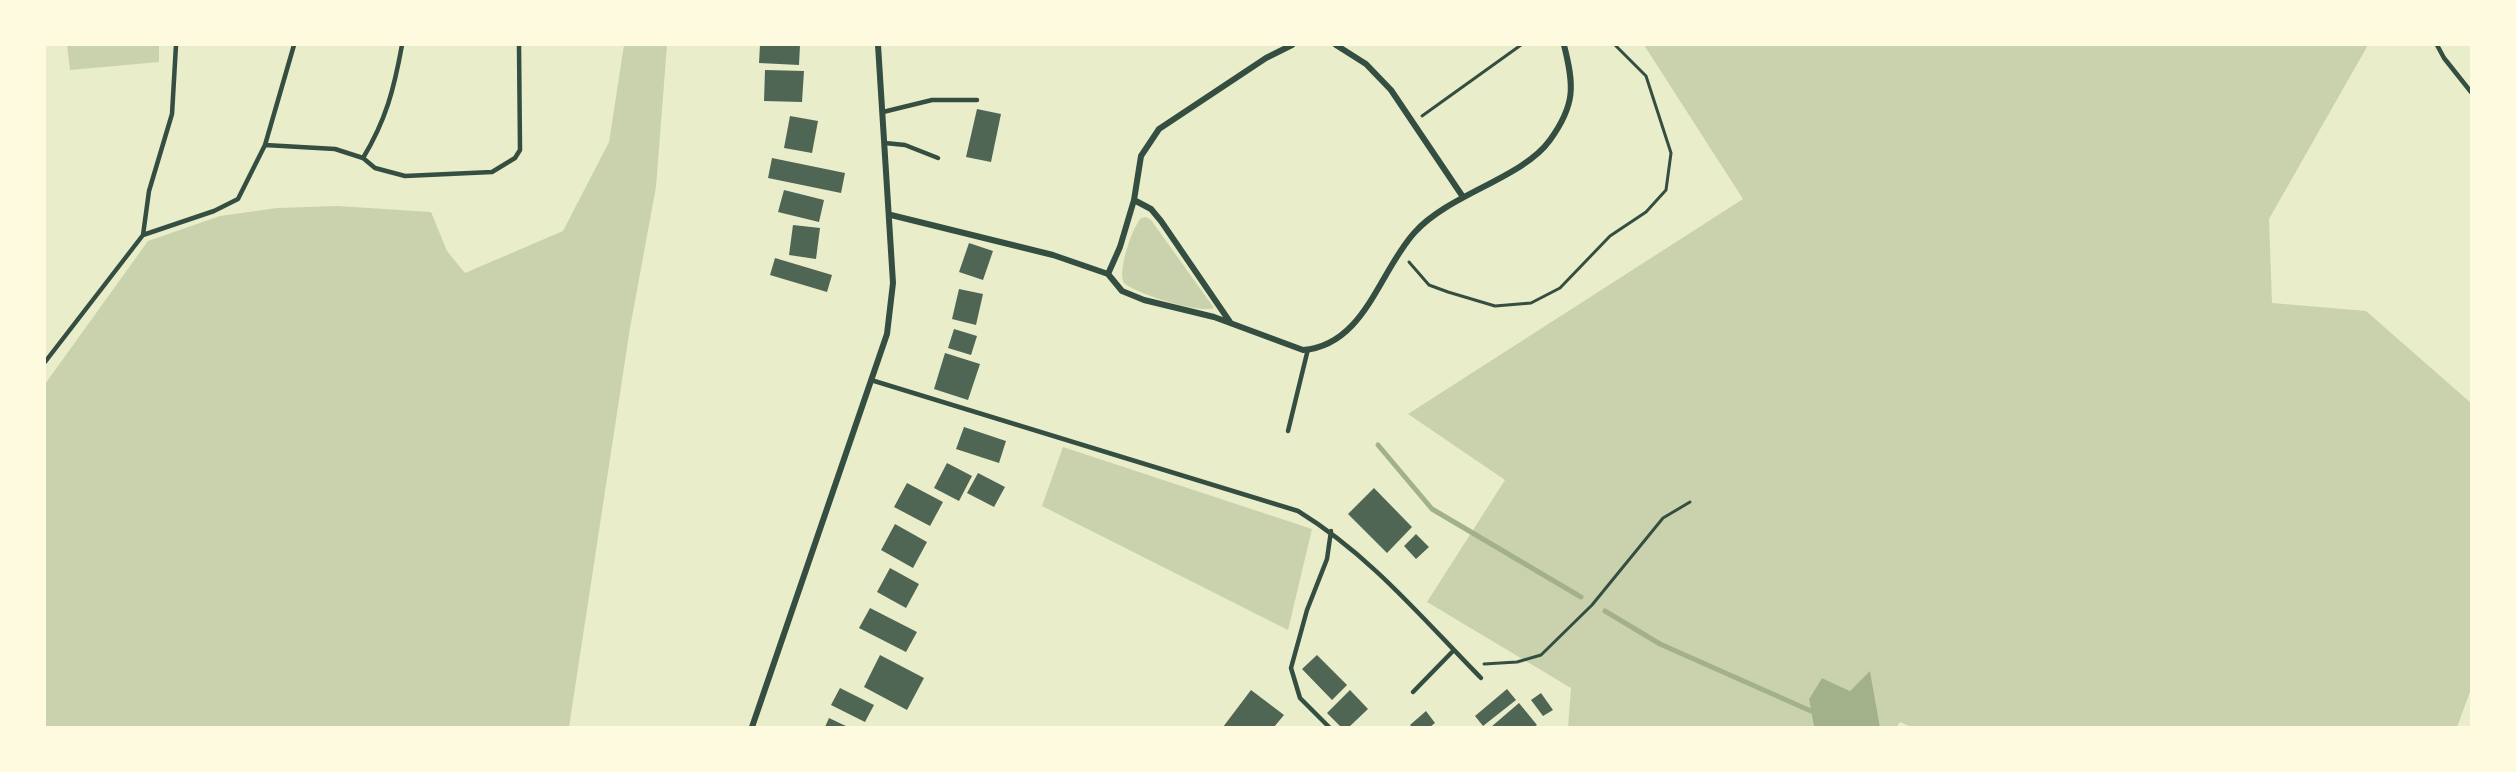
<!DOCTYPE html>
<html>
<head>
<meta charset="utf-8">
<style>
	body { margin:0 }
	#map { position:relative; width:2516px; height:772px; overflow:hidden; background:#e9edc9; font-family:Commissioner,sans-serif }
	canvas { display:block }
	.frame { position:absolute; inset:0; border:46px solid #fefae0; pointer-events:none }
</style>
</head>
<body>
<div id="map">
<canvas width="2516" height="772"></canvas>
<div class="frame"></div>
</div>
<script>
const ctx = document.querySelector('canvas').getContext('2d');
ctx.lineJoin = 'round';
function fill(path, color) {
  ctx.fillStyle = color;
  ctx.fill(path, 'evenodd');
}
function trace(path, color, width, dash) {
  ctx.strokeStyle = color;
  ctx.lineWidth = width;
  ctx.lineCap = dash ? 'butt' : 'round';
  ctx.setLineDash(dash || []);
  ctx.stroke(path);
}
const green = new Path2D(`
	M67 45H159V62L70 70Z
	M624 45H667L656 187 630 328 569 727H45V384L148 241 220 216 277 208 337 206 431 212 447 251 465 273 563 231 609 142Z
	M1644 45H2368L2269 219 2272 303 2366 311 2471 403V689L2457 727H1911L1900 722 1897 727H1880L1870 672 1850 691 1822 678 1809 699 1814 727H1568L1571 688 1427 602 1505 480 1408 414 1743 199Z
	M1146 217 1151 220 1214 308C1199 314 1137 294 1124 283 1117 272 1132 228 1141 218Z
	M1063 447 1312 529 1288 630 1042 506Z`);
const water = new Path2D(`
	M1870 671 1880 727H1814L1809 699 1822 678 1850 691Z`);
const stream = new Path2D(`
	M1378 445 1432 509 1581 597
	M1605 611 1660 644 1811 711`);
const building = new Path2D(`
	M760 45H800L799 65 759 63Z
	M765 70 804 71 802 102 764 101Z
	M977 109 1001 114 991 162 966 157Z
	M790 116 818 121 812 153 784 148Z
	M772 158 845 173 841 193 768 178Z
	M784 190 824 200 819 222 778 212Z
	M793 225 820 228 816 259 789 255Z
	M969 243 993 251 983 280 959 272Z
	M775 258 832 275 827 292 770 275Z
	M959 289 983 294 976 325 952 319Z
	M954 329 977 336 971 355 948 348Z
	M945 353 980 364 968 400 934 389Z
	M964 427 1006 441 999 463 956 449Z
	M947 463 972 476 959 501 934 488Z
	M978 473 1005 487 994 507 967 493Z
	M907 483 943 502 930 526 894 507Z
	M1374 488 1412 527 1387 553 1348 514Z
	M895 524 927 542 913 568 881 550Z
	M1416 534 1429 547 1416 559 1404 546Z
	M890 568 919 584 906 608 877 592Z
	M870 608 917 632 906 652 859 628Z
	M880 655 924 678 907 710 864 687Z
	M1317 655 1347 685 1332 700 1302 669Z
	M840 688 874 705 865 722 831 705Z
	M1507 689 1516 700 1483 726 1475 716Z
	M1251 690 1284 715 1274 727H1223Z
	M1350 690 1368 709 1349 727H1341L1327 713Z
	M1541 693 1553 710 1543 716 1531 700Z
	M1519 703 1537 725 1534 727H1491Z
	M1426 711 1435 723 1430 727H1412L1410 725Z
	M829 718 848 727H825Z`);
const path = new Path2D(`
	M1422 116 1521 45
	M1409 262 1429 285 1448 292 1495 306 1531 303 1560 288 1610 236 1646 212 1666 190 1671 153 1646 76 1615 45
	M1484 664 1517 662 1541 655 1592 605 1663 518 1690 502`);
const service = new Path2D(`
	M2437 45 2444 58 2471 92
	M883 112 932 100H977
	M885 143 905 145 938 158
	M265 145 294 45
	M363 158C386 120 394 89 402 45
	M143 235 149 191 172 114 176 45
	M45 362 143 235 214 211 238 199 265 145 335 149 363 158 375 168 405 176 492 172 515 158 520 150 519 45
	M871 380 1298 511C1371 556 1421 617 1481 678
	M1288 431 1308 349
	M1413 692 1454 650
	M1329 727 1300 698 1291 668 1307 610 1327 559 1331 531`);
const minor = new Path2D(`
	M1336 45 1366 64 1391 90 1463 197
	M1134 200 1151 209 1161 221 1230 322
	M891 215 1053 255 1108 274 1122 291 1144 300 1214 317 1303 350C1365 345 1379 271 1415 232 1449 194 1523 178 1550 140 1576 104 1574 85 1564 45
	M1108 274 1120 247 1134 200 1141 156 1159 129 1266 58 1292 45
	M752 727 887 334 893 283 878 45`);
fill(green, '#cad2ad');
fill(water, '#a3b18a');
trace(stream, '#a3b18a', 5);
fill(building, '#4f6655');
trace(path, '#344e41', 3);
trace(service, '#344e41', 4.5);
trace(minor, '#344e41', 6);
</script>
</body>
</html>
